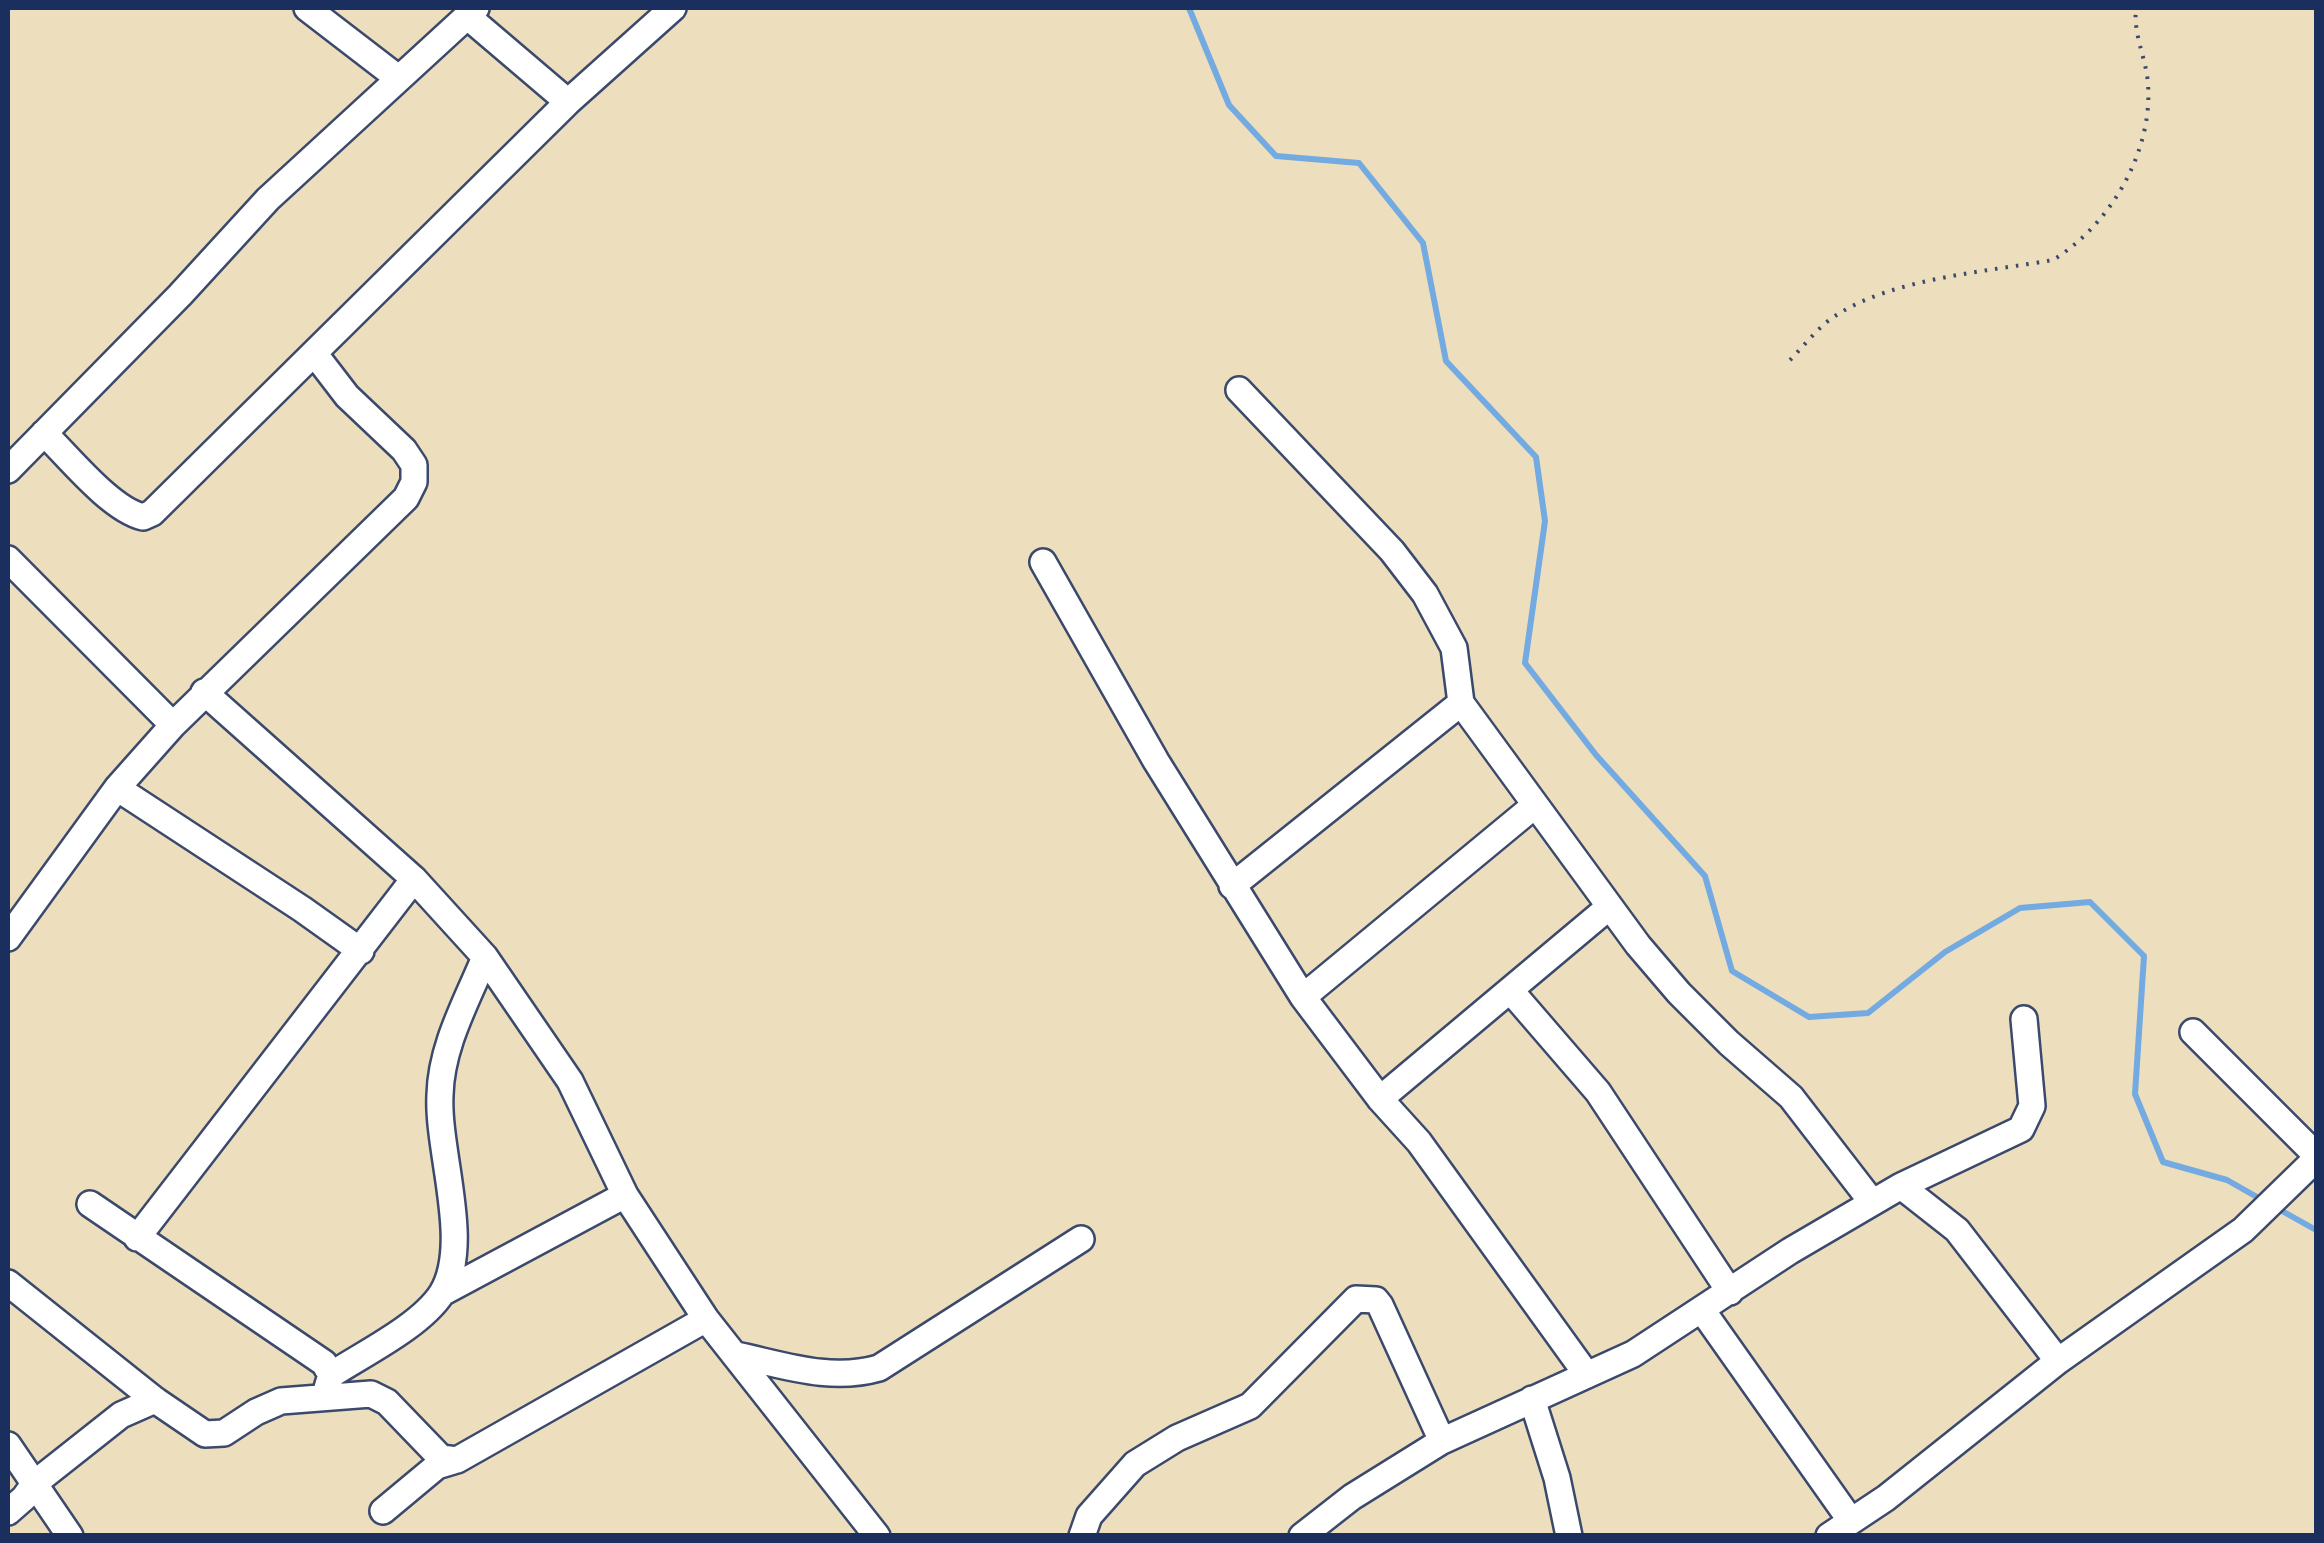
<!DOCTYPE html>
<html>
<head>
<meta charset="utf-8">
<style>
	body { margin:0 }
	#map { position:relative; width:2324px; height:1543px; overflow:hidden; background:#eddfbe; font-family:"IM FELL Double Pica",serif }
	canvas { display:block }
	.frame { position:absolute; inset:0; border:10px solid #1b2f5e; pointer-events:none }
</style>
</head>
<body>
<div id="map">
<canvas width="2324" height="1543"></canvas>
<div class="frame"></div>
</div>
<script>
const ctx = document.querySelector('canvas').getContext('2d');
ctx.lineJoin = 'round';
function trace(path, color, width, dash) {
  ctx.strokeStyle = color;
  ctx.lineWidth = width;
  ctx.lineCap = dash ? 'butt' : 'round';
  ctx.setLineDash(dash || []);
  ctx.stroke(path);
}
const stream = new Path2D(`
	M1189 8 1229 105 1276 156 1359 163 1423 243 1446 361 1536 457 1545 521 1525 663 1596 755 1705 876 1732 971 1809 1017 1868 1013 1945 952 2020 908 2090 902 2144 956 2135 1094 2163 1162 2227 1180 2264 1201
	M2275 1207 2316 1230`);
const path = new Path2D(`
	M1790 360C1804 346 1818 327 1835 316 1893 278 1985 272 2053 260 2110 225 2153 152 2148 84 2146 57 2133 35 2136 8`);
const minor = new Path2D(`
	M307 8 398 78
	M467 16 568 102
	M1239 390 1392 551 1425 594 1454 648 1461 703 1638 945 1679 993 1729 1043 1791 1097 1872 1202
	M44 433C69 457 110 509 143 517L152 513 568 102 673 8
	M8 470 180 295 268 199 476 8
	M8 559 173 725
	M1043 562 1156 761 1303 997 1380 1099 1419 1142 1587 1375
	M204 692 414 879 485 957 570 1081 625 1195 706 1319 877 1536
	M117 788 302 909 361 951
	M1232 886 1461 703
	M8 938 117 788 173 725 406 498 414 482V465L404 450 347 396 314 353
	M1510 990 1598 1092 1730 1292
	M1303 997 1534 806
	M2193 1032 2316 1155
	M1380 1099 1609 907
	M1901 1186 2021 1129 2032 1106 2024 1019
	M90 1204 324 1363 331 1375 327 1388
	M137 1238 414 879
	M8 1283 155 1400 205 1434 224 1433 256 1412 281 1401 371 1394 387 1402 441 1458 457 1460 706 1319
	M442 1293 625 1195
	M1702 1310 1851 1521
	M736 1355C784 1365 830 1382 879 1368L1081 1239
	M331 1375C363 1354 421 1326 442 1293 472 1243 437 1152 440 1095 441 1046 467 1001 485 957
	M1532 1399 1557 1478 1569 1536
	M8 1445 70 1536
	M383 1511 437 1466 457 1460
	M8 1512 24 1498 35 1483 121 1415 155 1400
	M1082 1536 1089 1516 1135 1464 1177 1438 1250 1406 1356 1299 1376 1300 1380 1305 1442 1441
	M1302 1536 1352 1497 1442 1441 1633 1354 1790 1251 1901 1186 1957 1230 2058 1361
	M1829 1536 1886 1498 2058 1361 2243 1230 2316 1159`);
trace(stream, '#73aae1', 6);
trace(minor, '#3a496c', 30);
trace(path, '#3a496c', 4, [2.5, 8]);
trace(minor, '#fff', 25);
</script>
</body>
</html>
